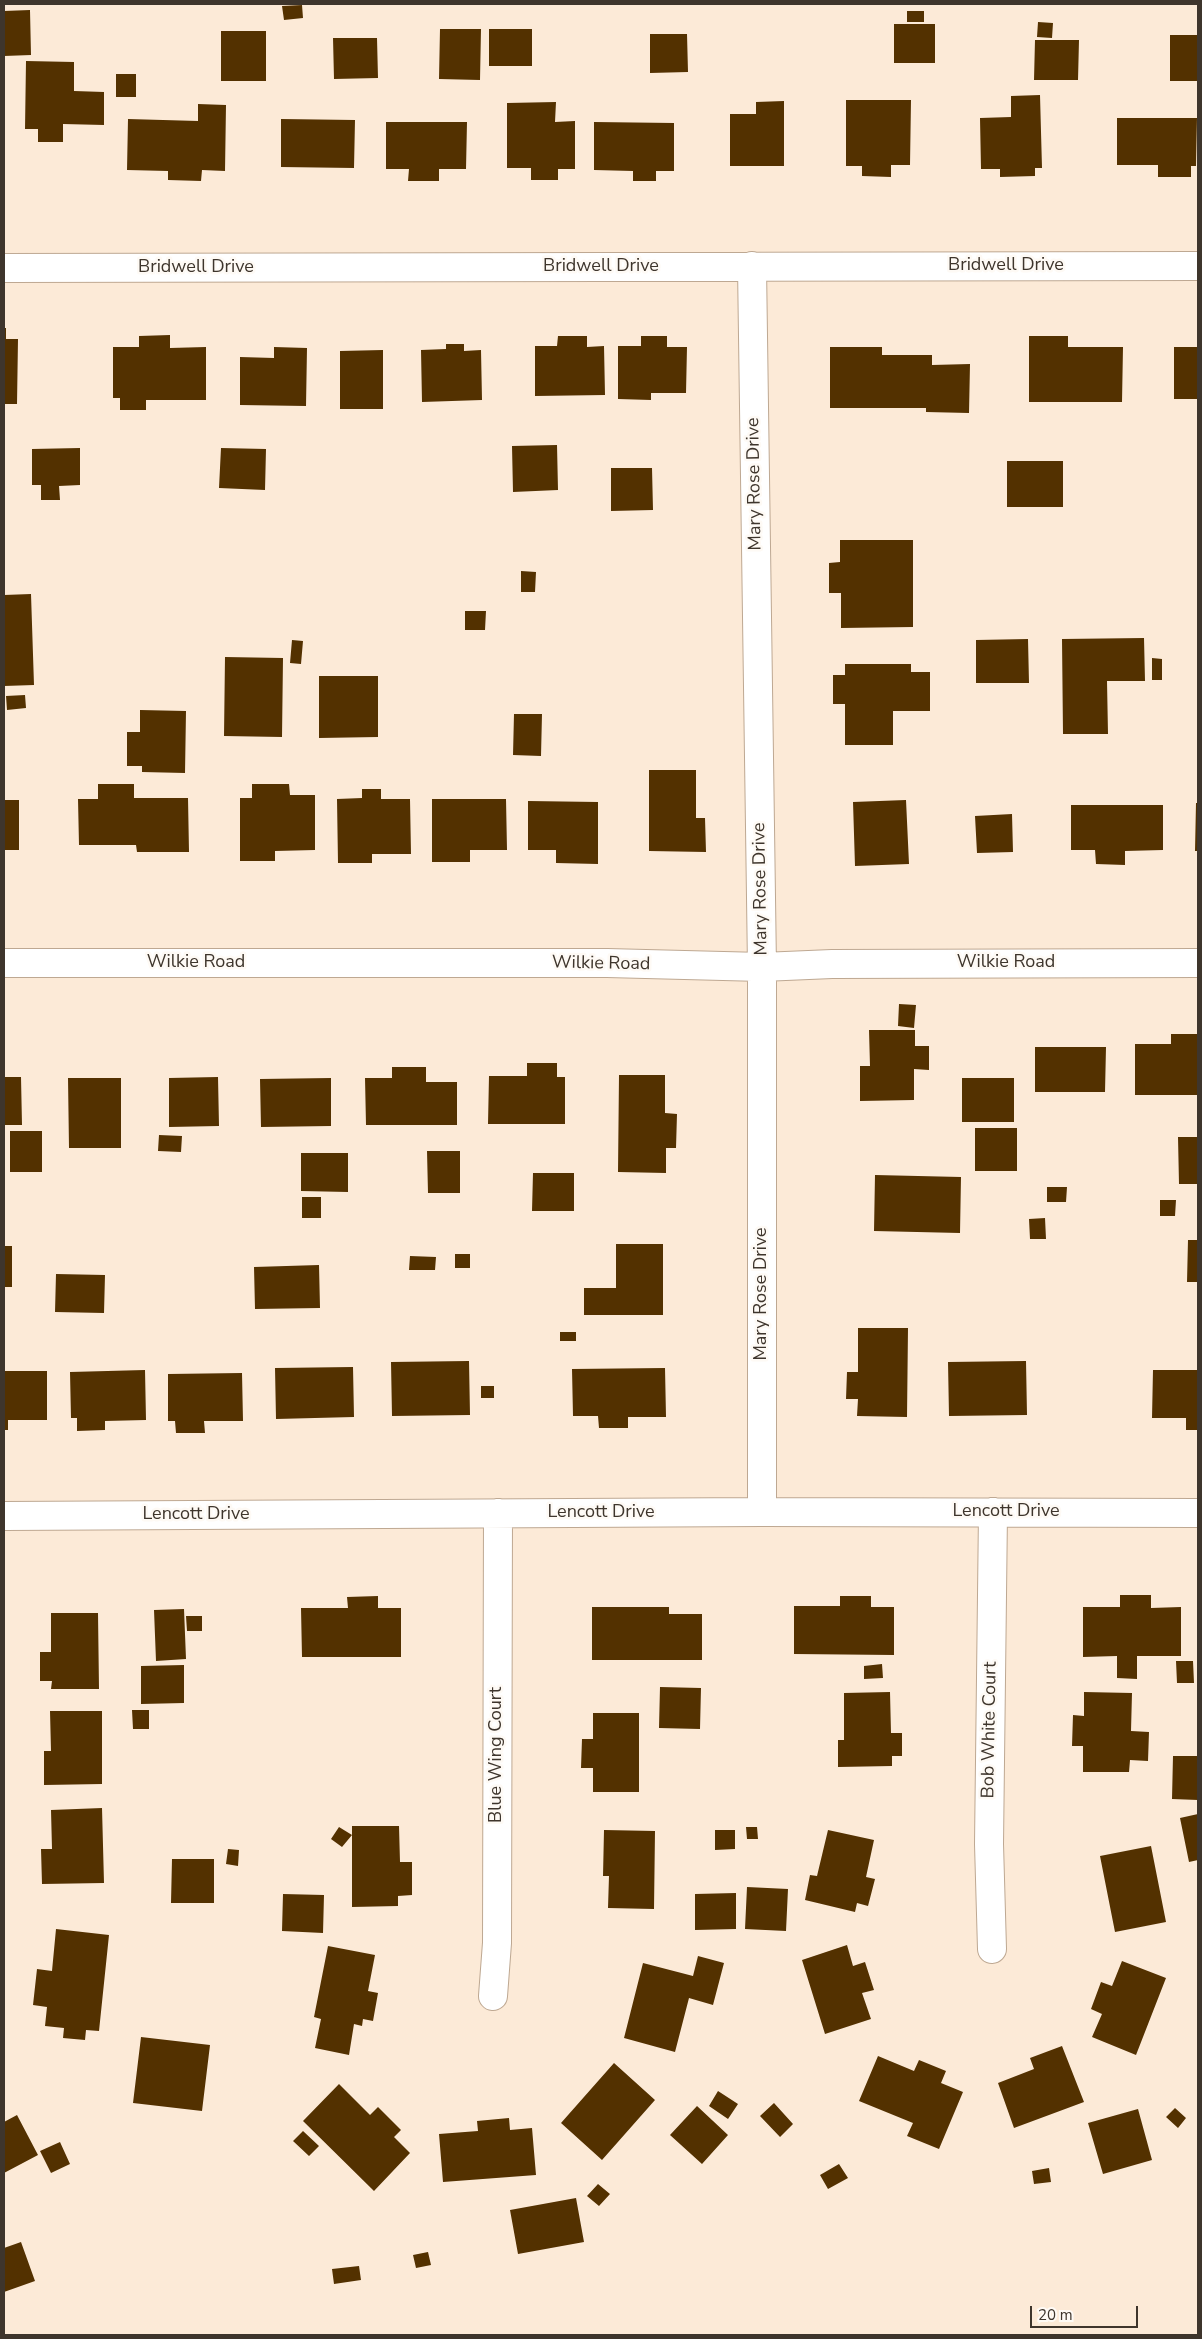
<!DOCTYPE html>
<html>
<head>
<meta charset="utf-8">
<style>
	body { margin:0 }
	#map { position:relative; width:1202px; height:2339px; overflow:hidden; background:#fcead7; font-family:"Nunito Sans",sans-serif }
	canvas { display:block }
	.frame { position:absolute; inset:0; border:5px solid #3e352c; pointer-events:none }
	.scale { position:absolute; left:1030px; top:2306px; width:108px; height:22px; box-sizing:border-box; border:2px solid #3e352c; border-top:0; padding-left:6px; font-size:15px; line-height:18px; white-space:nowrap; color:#3e352c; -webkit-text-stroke:4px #fefaf5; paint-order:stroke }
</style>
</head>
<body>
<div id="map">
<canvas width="1202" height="2339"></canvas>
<div class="frame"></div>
<div class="scale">20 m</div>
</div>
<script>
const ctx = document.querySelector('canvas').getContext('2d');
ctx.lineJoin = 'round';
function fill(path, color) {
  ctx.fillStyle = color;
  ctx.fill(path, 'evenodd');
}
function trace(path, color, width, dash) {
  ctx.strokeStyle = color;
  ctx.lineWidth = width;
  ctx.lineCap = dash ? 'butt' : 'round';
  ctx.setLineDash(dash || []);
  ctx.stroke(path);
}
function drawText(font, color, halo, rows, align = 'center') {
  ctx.font = font + ' "Nunito Sans",sans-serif';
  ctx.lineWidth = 5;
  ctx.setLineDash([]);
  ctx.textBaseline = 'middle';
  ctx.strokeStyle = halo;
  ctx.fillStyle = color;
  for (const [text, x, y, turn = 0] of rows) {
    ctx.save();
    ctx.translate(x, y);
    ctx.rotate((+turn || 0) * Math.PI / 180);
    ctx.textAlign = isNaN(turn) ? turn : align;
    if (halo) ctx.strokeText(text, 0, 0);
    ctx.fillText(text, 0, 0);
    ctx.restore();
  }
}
const building = new Path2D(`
	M302 5 303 18 284 20 282 6Z
	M30 10 31 55 4 56V11Z
	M907 11H924V22H907Z
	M1038 22 1053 23 1052 38 1037 37Z
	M894 24H935V63H894Z
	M440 29H481L480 80 439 79Z
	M489 29H532V66H489Z
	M221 31H266V81H221Z
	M650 34H687L688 72 650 73Z
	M1170 35H1198V81H1170Z
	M333 38H377L378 78 334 79Z
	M1035 40H1079L1078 80H1034Z
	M26 61 74 62V91L104 92V125L63 124V142H38V129H25Z
	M116 74H136V97H116Z
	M1040 95 1042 168H1035V176L1000 177V169H981L980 118 1011 117V96Z
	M846 100H911L910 165H891V177L862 176V166H846Z
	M784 101V166H730V114H756V102Z
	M556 102 555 122 575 121V169H558V180H531V168H507V103Z
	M198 104 226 105 225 171 202 170 201 181 168 180V171L127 170 128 119 198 121Z
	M1117 118H1197L1196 166H1191V177H1158V165H1117Z
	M281 119 355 120 354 168 281 167Z
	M386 122H467L466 169H439V181H408L409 169H386Z
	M594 122 674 123V171H656V181H633V171L594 170Z
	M4 328H6V339H18L17 404H4Z
	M170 335V348L206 347V400H146V410H120V398H113V347H139V336Z
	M558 336H587V347L604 346 605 395 535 396V346H557Z
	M641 336H667V347H687L686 393H651V400L618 399V346H641Z
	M1029 336H1068V347H1123L1122 402H1029Z
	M446 344H464V351L481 350 482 400 422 402 421 350 446 349Z
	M274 347 307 348 306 406 240 405V357L274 358Z
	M830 347H882V355H932V365L970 364 969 413 926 412V408H830Z
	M1174 347H1198V399H1174Z
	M383 350V409H340V351Z
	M557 445 558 490 513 492 512 446Z
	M80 448V485L59 486 60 500H41V485H32V449Z
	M221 448 266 449 265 490 219 488Z
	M1007 461H1063V507H1007Z
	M611 468H652L653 510 611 511Z
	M840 540H913V627L841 628V593H829V563L840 562Z
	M521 571 536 572 535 592H521Z
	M31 594 34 685 4 686V595Z
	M465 611H486L485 630H465Z
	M1144 638 1145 681H1107L1108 734H1063L1062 639Z
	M1028 639 1029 683H976V640Z
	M292 640 303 641 301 664 290 663Z
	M225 657 283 658 282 737 224 736Z
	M1152 658 1162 659V680H1152Z
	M845 664H911V672H930V711H893V745H845V704H833V675H845Z
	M319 676H378V737L319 738Z
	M25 695 26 708 7 710 6 696Z
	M140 710 186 711 185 773 142 772V766H127V732H140Z
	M514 714H542L541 756 513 755Z
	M649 770H696V818H705L706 852 649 851Z
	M98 784H134V798H188L189 852H137L136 845H79L78 799H98Z
	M252 784H289L290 795H315V850L275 851V861H240V798H252Z
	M362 789H381V799H410L411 854H372V863H338L337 799 362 798Z
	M432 799H506L507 850H470V862H432Z
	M4 800H19V850H4Z
	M906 800 909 864 855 866 853 802Z
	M528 801 598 802V864L556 863V850H528Z
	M1196 803H1198V851H1195Z
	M1071 805H1163V850L1125 851V865L1096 864 1095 850H1071Z
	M1012 814 1013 852 977 853 975 816Z
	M899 1004 916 1005 914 1028 898 1026Z
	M869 1030H915V1046H929V1070L914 1069V1100L860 1101V1066H870Z
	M1171 1034H1198V1095H1135V1044H1171Z
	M1035 1047H1106L1105 1092H1035Z
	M527 1063H557V1077H565V1124H488L489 1076H527Z
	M392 1067H426V1082H457V1125H366L365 1078H392Z
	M619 1075H665V1113L677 1114 676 1148H666V1173L618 1172Z
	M4 1077H21L22 1125H4Z
	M218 1077 219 1126 169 1127V1078Z
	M68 1078H121V1148H69Z
	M331 1078V1126L261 1127 260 1079Z
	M962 1078H1014V1122H962Z
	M975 1128H1017V1171H975Z
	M10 1131H42V1172H10Z
	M159 1135 182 1136 181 1152 158 1151Z
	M1178 1137H1198V1184H1179Z
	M427 1151H460V1193H428Z
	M301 1153H348V1192L301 1191Z
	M533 1173H574V1211H532Z
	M875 1175 961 1177 960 1233 874 1231Z
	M1047 1187H1067L1066 1202H1047Z
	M302 1197H321V1218H302Z
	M1160 1200H1176L1175 1216H1160Z
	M1045 1218 1046 1239H1030L1029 1219Z
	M1188 1240H1198V1282H1187Z
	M616 1244H663V1315H584V1288H616Z
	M4 1246H12V1287H4Z
	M455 1254H470V1268H455Z
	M410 1256 436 1257 435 1270H409Z
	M319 1265 320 1308 255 1309 254 1267Z
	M56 1274 105 1275 104 1313 55 1312Z
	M858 1328H908L907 1417 857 1416 858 1399H846L847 1372H858Z
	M560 1332H576V1341H560Z
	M469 1361 470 1415 392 1416 391 1362Z
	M1026 1361 1027 1415 949 1416 948 1362Z
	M353 1367 354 1417 276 1419 275 1368Z
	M665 1368 666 1417H628V1428H599L598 1416H573L572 1369Z
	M145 1370 146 1420 105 1421V1430L77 1431V1418H71L70 1372Z
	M1153 1370H1198V1430H1186V1418H1152Z
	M4 1371H47V1420H8V1430H4Z
	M242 1373 243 1421H204L205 1433H176L175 1421H168V1374Z
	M481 1386H494V1398H481Z
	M1120 1595H1151V1608L1181 1607V1656H1137V1679L1117 1678V1656L1083 1657V1607H1120Z
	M378 1596V1608H401V1657H302L301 1608H348L347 1597Z
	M840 1596H871V1607H894V1655L794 1654V1606H840Z
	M592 1607H669V1614H702V1660H592Z
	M184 1609 186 1659 156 1661 154 1610Z
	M51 1613H98L99 1689H51L52 1681H40V1652H51Z
	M186 1616H202V1631H187Z
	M1176 1661H1193L1194 1683H1177Z
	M882 1664 883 1678 864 1679V1666Z
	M184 1665V1703L141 1704V1666Z
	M660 1687 701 1688 700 1729 659 1728Z
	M890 1692 891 1733H902V1756H892V1766L838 1767V1740H844V1693Z
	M1084 1692 1132 1693 1131 1731 1149 1732 1148 1761 1130 1760 1129 1772H1083V1746H1072L1073 1715 1084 1716Z
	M132 1710H149V1729H133Z
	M50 1711H102V1784L44 1785V1751H51Z
	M593 1713H639V1792H593V1768H581L582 1739H593Z
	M1173 1756H1198V1800L1172 1799Z
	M102 1808 104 1883 42 1884 41 1849H52L51 1810Z
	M1198 1814V1860L1189 1862 1180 1818Z
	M352 1826H399L400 1862H412V1895L398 1896V1906L352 1907V1835L342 1847 331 1839 339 1827 352 1835Z
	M746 1827H757L758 1839H747Z
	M604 1830 655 1831 654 1909 608 1908 609 1876H603Z
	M715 1830H735V1849L715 1850Z
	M828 1830 874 1840 866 1877 875 1879 868 1906 857 1903 855 1912 805 1900 810 1875 817 1876Z
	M1151 1846 1166 1922 1115 1932 1100 1856Z
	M228 1849 239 1850 238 1866 226 1864Z
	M172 1859H214V1903H171Z
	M747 1887 788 1889 786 1931 745 1929Z
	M736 1893V1929L695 1930V1894Z
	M283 1894 324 1895 323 1933 282 1931Z
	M56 1929 109 1935 99 2031 86 2030 85 2040 63 2038 64 2028 45 2026 47 2007 33 2005 37 1969 52 1971Z
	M847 1945 853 1966 865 1962 874 1990 862 1993 871 2019 825 2034 802 1960Z
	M328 1946 375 1955 368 1991 378 1993 373 2021 363 2019 362 2026 354 2024 349 2055 315 2048 321 2019 314 2017Z
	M698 1956 724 1963 713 2005 689 1998 675 2052 624 2038 643 1963 693 1976Z
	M1122 1961 1166 1978 1136 2055 1092 2037 1102 2014 1091 2009 1101 1982 1112 1986Z
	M141 2037 210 2045 202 2111 133 2103Z
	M1062 2046 1084 2102 1014 2128 998 2083 1034 2069 1030 2058Z
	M878 2056 914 2071 919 2060 946 2071 941 2083 963 2092 939 2149 907 2136 913 2123 859 2101Z
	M614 2063 655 2100 602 2160 561 2123Z
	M339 2084 370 2115 378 2107 401 2130 394 2137 410 2153 374 2191 303 2121Z
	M718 2091 738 2104 728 2119 709 2106Z
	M774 2103 793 2124 780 2137 760 2116Z
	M697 2106 728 2135 702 2164 670 2135Z
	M1175 2108 1186 2118 1178 2128 1166 2117Z
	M1138 2109 1152 2160 1103 2174 1088 2123Z
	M17 2115 38 2155 4 2173V2122Z
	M509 2118 510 2130 532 2128 536 2175 443 2182 439 2134 478 2131 477 2121Z
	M303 2131 319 2146 309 2156 293 2141Z
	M60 2142 70 2164 51 2173 40 2151Z
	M839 2164 848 2178 828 2189 820 2175Z
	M1049 2168 1051 2182 1034 2184 1032 2171Z
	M598 2184 610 2194 599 2206 587 2196Z
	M576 2198 584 2242 518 2254 510 2210Z
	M21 2242 35 2281 4 2292V2248Z
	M428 2252 431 2265 416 2268 413 2255Z
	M359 2266 361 2280 334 2284 332 2269Z`);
const minor = new Path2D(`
	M752 266 762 967V1512
	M4 268 1198 266
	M4 963H607L762 967 832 964 1198 963
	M4 1516 762 1512 1198 1513
	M992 1949 989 1844 993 1512
	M493 1996 497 1943 498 1513`);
const streetNames = [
	["Bridwell Drive",1006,266],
	["Bridwell Drive",601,267],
	["Bridwell Drive",196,268],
	["Mary Rose Drive",755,484,-91],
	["Mary Rose Drive",761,889,-91],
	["Wilkie Road",196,963],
	["Wilkie Road",1006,963],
	["Wilkie Road",601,964,1],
	["Mary Rose Drive",762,1294,-90],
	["Lencott Drive",1006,1512],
	["Lencott Drive",601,1513],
	["Lencott Drive",196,1515],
	["Bob White Court",990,1730,-89],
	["Blue Wing Court",497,1755,-90]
];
fill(building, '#533100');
trace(minor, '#bea892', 30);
trace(minor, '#fff', 28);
drawText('18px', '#3e352c', '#fefaf5', streetNames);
</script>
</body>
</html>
